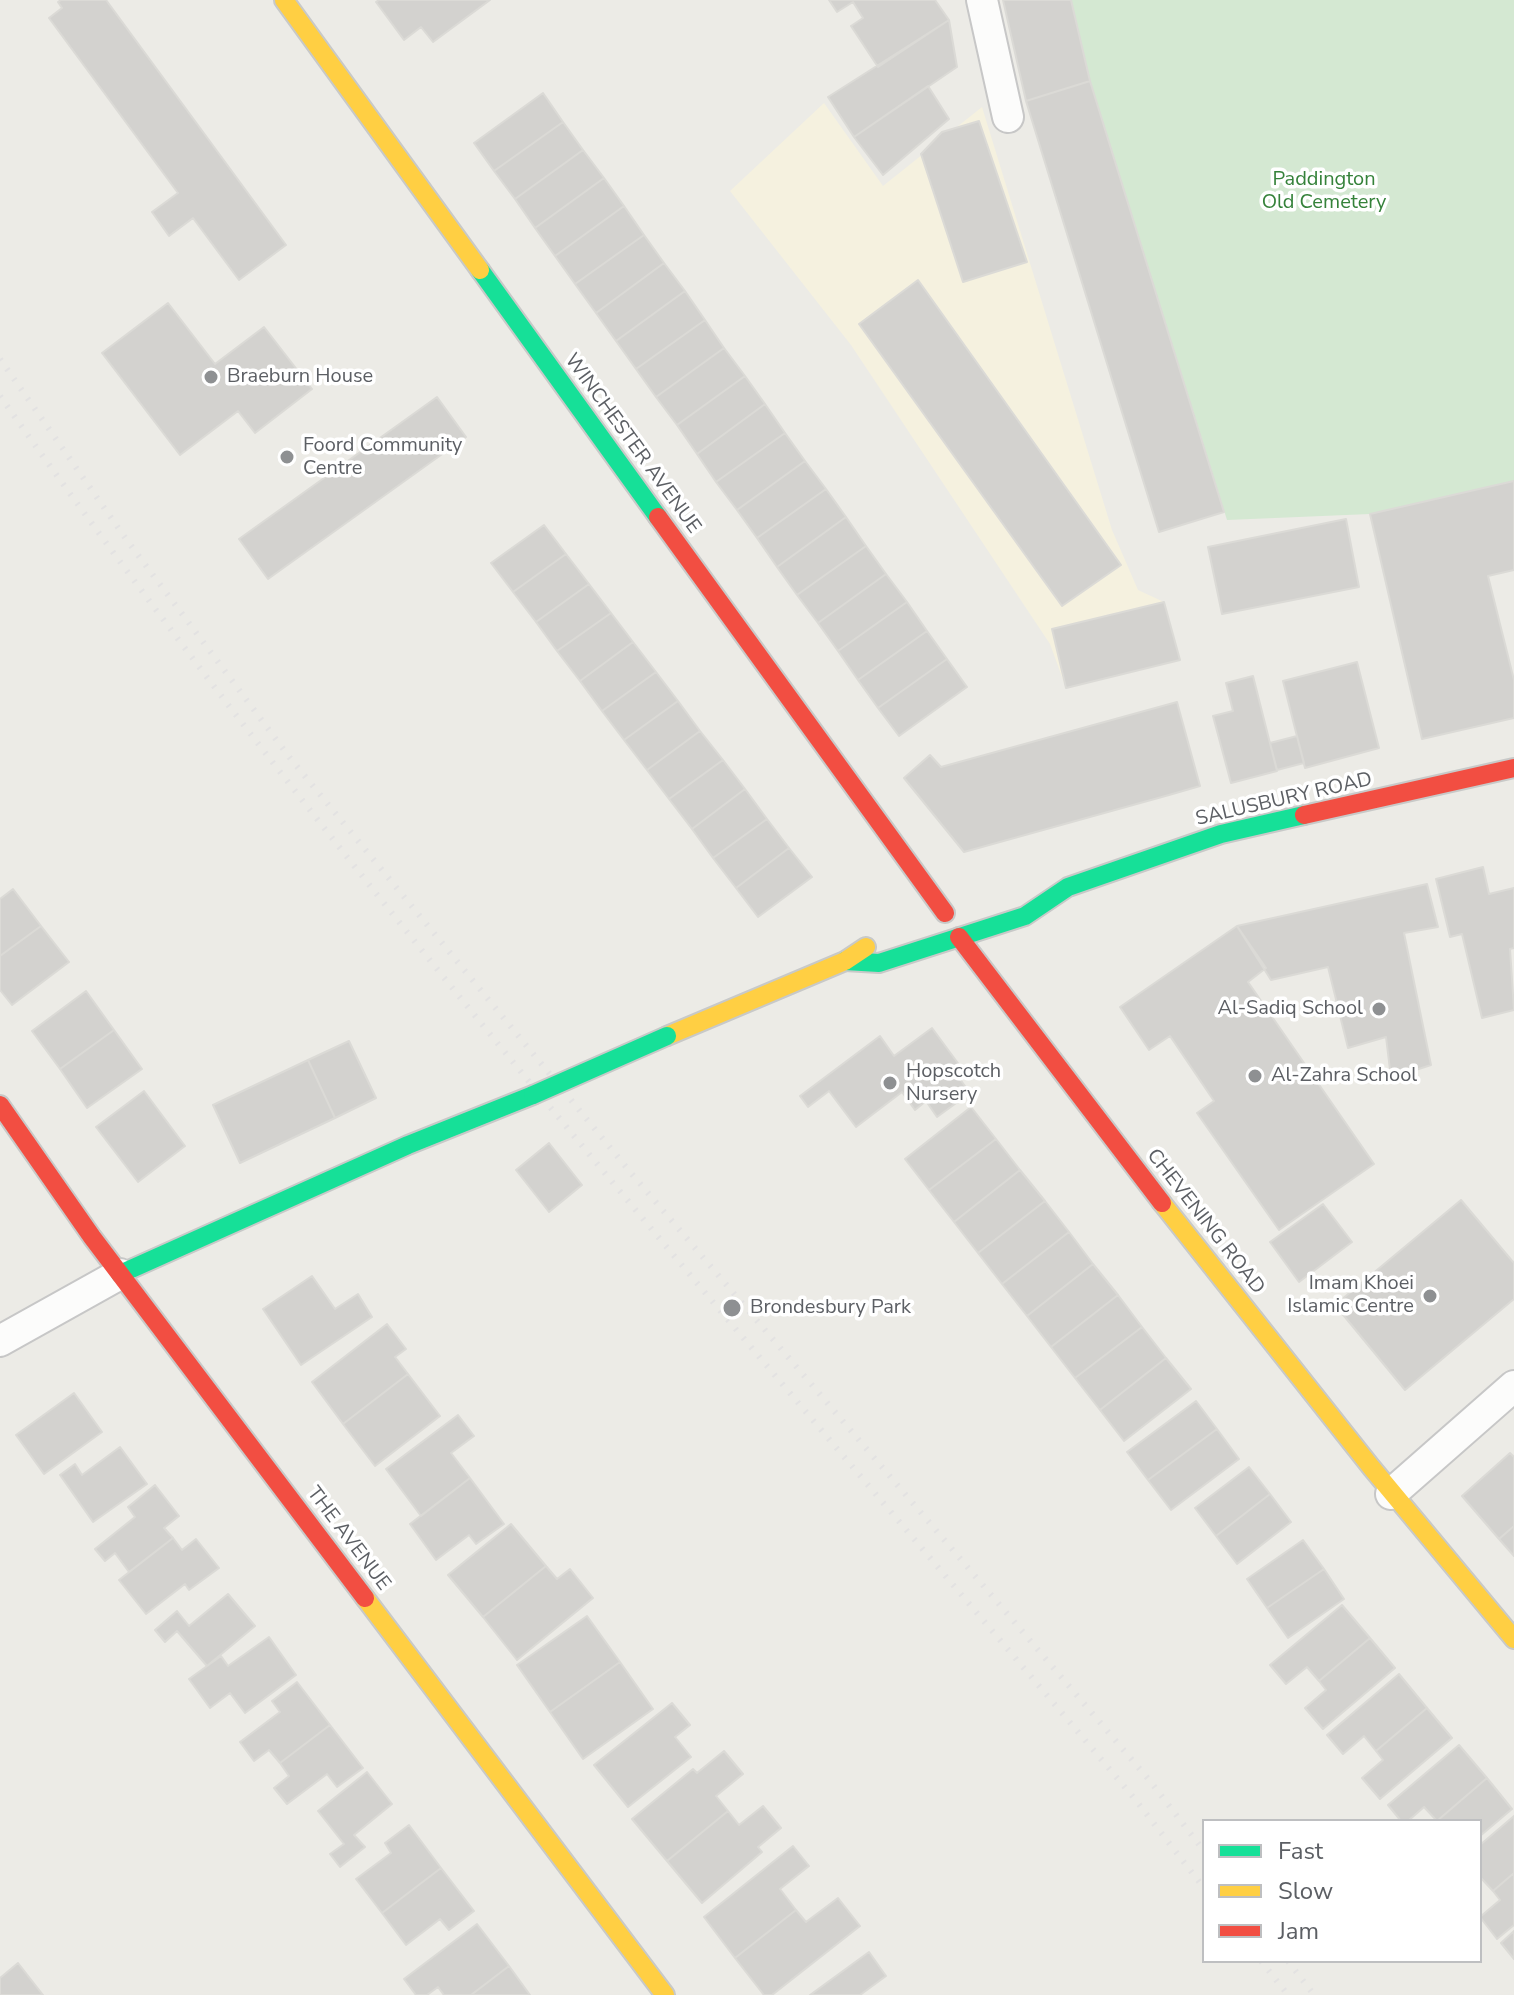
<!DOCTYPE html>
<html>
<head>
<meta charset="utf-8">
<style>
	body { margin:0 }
	#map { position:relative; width:1514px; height:1995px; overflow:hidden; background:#ecebe6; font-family:"Nunito Sans",sans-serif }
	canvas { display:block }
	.legend { position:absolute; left:1202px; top:1819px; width:280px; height:144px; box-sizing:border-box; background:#fff; border:2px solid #bebfc1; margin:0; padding:10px 14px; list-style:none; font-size:24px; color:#5c5f64 }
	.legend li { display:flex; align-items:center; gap:16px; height:40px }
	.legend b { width:40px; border:2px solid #bebfc1 }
</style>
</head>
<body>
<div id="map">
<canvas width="1514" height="1995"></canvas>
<ul class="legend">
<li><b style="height:10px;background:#16e098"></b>Fast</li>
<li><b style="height:10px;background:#ffcf43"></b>Slow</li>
<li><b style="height:10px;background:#f24e42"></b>Jam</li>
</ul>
</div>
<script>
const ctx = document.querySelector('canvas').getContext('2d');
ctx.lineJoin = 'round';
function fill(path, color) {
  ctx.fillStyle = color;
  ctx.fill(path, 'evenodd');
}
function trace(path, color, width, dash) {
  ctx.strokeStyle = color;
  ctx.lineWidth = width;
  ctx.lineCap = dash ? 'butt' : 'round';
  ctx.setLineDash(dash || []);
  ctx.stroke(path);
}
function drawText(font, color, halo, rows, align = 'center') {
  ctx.font = font + ' "Nunito Sans",sans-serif';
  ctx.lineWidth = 7;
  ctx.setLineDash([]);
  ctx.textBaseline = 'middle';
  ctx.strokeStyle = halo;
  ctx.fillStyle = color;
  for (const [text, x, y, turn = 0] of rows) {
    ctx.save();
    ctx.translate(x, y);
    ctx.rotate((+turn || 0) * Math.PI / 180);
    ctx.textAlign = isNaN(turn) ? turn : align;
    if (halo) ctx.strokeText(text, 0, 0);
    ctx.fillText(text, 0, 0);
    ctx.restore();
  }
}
const commercial = new Path2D(`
	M824 103 883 186 982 107 1112 530 1138 590 1164 602 1180 660 1066 688 1050 644 851 345 730 191Z`);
const green = new Path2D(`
	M1071 0H1514V481L1370 514 1227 520 1090 81Z`);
const building = new Path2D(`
	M61 0H106L286 245 239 280 193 218 169 236 152 212 178 193 49 18 62 8 58 2Z
	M379 0H490L433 42 421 27 404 40 376 2Z
	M829 0H935L949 20 878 67 851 26 863 18 853 2 837 12Z
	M1003 0H1071L1090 81 1026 101Z
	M949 20 957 67 854 137 828 97Z
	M1090 81 1224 512 1159 532 1026 101Z
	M928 86 949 119 883 175 854 137Z
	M543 93 563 122 494 171 474 143Z
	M979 121 1027 262 963 282 921 154 942 132Z
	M563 122 583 150 515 199 494 171Z
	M583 150 604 178 535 228 515 199Z
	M604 178 624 206 555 256 535 228Z
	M624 206 644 235 575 284 555 256Z
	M644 235 664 263 596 313 575 284Z
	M664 263 685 291 616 341 596 313Z
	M918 280 1121 565 1062 606 859 324Z
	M685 291 705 320 636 369 616 341Z
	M168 303 215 364 264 327 312 389 255 433 238 411 180 455 102 353Z
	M705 320 724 348 656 397 636 369Z
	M724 348 745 376 677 425 656 397Z
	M745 376 765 404 697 454 677 425Z
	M437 397 466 437 268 579 239 539Z
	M765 404 785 433 716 482 697 454Z
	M785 433 805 461 737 510 716 482Z
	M805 461 826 489 757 538 737 510Z
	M1514 481V570L1488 576 1514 680V718L1422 739 1370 514Z
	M826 489 846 517 777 567 757 538Z
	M846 517 866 546 797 595 777 567Z
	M1346 519 1359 587 1222 614 1208 547Z
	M544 525 566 554 513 592 491 563Z
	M866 546 886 574 818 623 797 595Z
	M566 554 589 584 536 622 513 592Z
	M886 574 907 602 838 651 818 623Z
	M589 584 611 613 557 651 536 622Z
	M907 602 927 631 858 680 838 651Z
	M1164 602 1180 660 1066 688 1052 629Z
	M611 613 633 642 580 681 557 651Z
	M927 631 947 659 878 708 858 680Z
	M633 642 656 672 602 711 580 681Z
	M947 659 967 687 899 736 878 708Z
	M1357 662 1379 748 1305 768 1283 681Z
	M656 672 678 701 624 740 602 711Z
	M1253 676 1277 771 1231 783 1213 716 1233 711 1226 683Z
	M678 701 700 731 647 770 624 740Z
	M1177 702 1200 786 1169 795 964 852 904 778 930 755 941 767Z
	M700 731 723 760 669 799 647 770Z
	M1297 736 1304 763 1277 770 1270 743Z
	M723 760 745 789 692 829 669 799Z
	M745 789 767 819 713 858 692 829Z
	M767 819 789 848 736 888 713 858Z
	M789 848 812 877 758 917 736 888Z
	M1483 867 1489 894 1514 888V948L1510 949 1514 1010 1482 1018 1462 934 1450 937 1436 879Z
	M1427 884 1438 927 1404 933 1431 1065 1391 1078 1386 1037 1348 1048 1328 967 1271 980 1237 926Z
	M13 889 41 926 0 956V899Z
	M41 926 69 962 12 1005 0 990V956Z
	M1237 926 1266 968 1248 982 1374 1164 1279 1230 1197 1113 1214 1101 1170 1036 1149 1050 1120 1007Z
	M86 991 114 1030 60 1069 32 1031Z
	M932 1028 963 1070 957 1075 970 1093 937 1117 926 1101 915 1110 902 1092 856 1127 829 1091 808 1107 800 1096 880 1036 894 1056Z
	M114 1030 142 1069 87 1108 60 1069Z
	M349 1041 376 1098 335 1118 308 1060Z
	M308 1060 335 1118 240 1163 213 1105Z
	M144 1091 185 1146 138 1182 96 1127Z
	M971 1107 996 1139 929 1190 905 1159Z
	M996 1139 1020 1170 954 1222 929 1190Z
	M549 1143 582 1185 549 1212 516 1170Z
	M1020 1170 1045 1201 978 1253 954 1222Z
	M1461 1200 1514 1263V1299L1405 1390 1335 1305Z
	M1045 1201 1069 1232 1002 1284 978 1253Z
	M1323 1204 1352 1242 1299 1282 1270 1242Z
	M1069 1232 1093 1264 1027 1316 1002 1284Z
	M1093 1264 1118 1295 1051 1347 1027 1316Z
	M312 1276 335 1309 358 1294 372 1317 301 1365 263 1309Z
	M1118 1295 1142 1327 1075 1378 1051 1347Z
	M387 1324 406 1349 395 1357 408 1374 343 1424 312 1382Z
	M1142 1327 1166 1358 1100 1410 1075 1378Z
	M1166 1358 1191 1389 1124 1441 1100 1410Z
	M408 1374 440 1416 375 1466 343 1424Z
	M74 1393 102 1432 44 1474 16 1435Z
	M1196 1401 1217 1429 1148 1480 1127 1452Z
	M458 1415 474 1436 451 1453 470 1478 421 1516 386 1469Z
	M1217 1429 1239 1459 1171 1510 1148 1480Z
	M120 1447 147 1484 93 1522 60 1475 75 1464 82 1475Z
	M1510 1453 1514 1457V1526L1499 1539 1462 1496Z
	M1249 1467 1270 1494 1216 1536 1195 1508Z
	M470 1478 504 1524 476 1544 469 1535 436 1560 410 1524Z
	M155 1485 179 1516 164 1528 173 1538 129 1572 115 1553 105 1561 95 1549 135 1517 128 1507Z
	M1270 1494 1291 1522 1237 1564 1216 1536Z
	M511 1524 546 1566 483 1617 448 1575Z
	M1514 1526V1556L1499 1539Z
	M173 1538 182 1550 196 1539 219 1568 189 1590 185 1584 146 1614 119 1580Z
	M1303 1540 1324 1569 1267 1608 1247 1579Z
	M546 1566 557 1579 570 1569 593 1598 517 1660 483 1617Z
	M1324 1569 1344 1599 1288 1638 1267 1608Z
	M228 1594 255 1626 207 1666 177 1631 165 1642 155 1630 177 1611 189 1626Z
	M1342 1605 1370 1638 1319 1681 1307 1667 1286 1684 1270 1665Z
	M587 1616 620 1662 550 1712 517 1665Z
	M269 1637 296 1675 245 1713 230 1693 210 1708 189 1679 221 1656 228 1666Z
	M1370 1638 1395 1668 1323 1729 1305 1708 1326 1690 1319 1681Z
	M620 1662 653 1709 583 1759 550 1712Z
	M1399 1674 1427 1708 1376 1751 1364 1736 1343 1754 1327 1735Z
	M297 1682 330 1725 280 1763 269 1750 254 1761 240 1742 280 1712 272 1701Z
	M672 1703 690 1725 675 1737 691 1757 628 1807 594 1765Z
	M1427 1708 1452 1738 1380 1799 1362 1778 1383 1760 1376 1751Z
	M330 1725 363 1768 337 1787 327 1774 287 1804 274 1788 289 1776 280 1763Z
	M1459 1745 1487 1778 1437 1821 1424 1807 1408 1821H1401L1388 1805Z
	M724 1751 743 1774 716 1796 728 1811 667 1861 632 1819 693 1769 697 1773Z
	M367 1772 392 1804 354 1835 365 1847 340 1867 330 1854 344 1844 318 1811Z
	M1487 1778 1512 1809 1480 1836V1821H1437Z
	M763 1806 781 1828 758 1847 762 1852 702 1903 667 1861 728 1811 739 1825Z
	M1514 1816V1873L1493 1891 1480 1877V1845Z
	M409 1825 441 1868 382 1913 356 1879 391 1853 385 1843Z
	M793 1846 809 1866 780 1889 796 1910 735 1958 704 1917Z
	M441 1868 474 1911 449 1930 440 1919 406 1945 382 1913Z
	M1514 1873V1925L1497 1939 1480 1917 1500 1900 1493 1891Z
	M838 1898 860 1926 772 1995H764L735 1958 796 1910 806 1922Z
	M477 1924 509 1966 471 1995H444L438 1987 427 1995H416L404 1979Z
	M1514 1931V1959L1501 1943Z
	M869 1952 886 1976 860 1995H810Z
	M18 1963 43 1995H0V1978Z
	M509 1966 530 1995H471Z`);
const street = new Path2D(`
	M982 0 1008 117
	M0 1341 120 1274
	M1391 1494 1514 1386`);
const fast = new Path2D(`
	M480 270 658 517
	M845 961 879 963 1025 916 1068 887 1221 834 1304 815
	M120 1274 408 1145 533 1095`);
const slow = new Path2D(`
	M284 0 480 270
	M667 1036 845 961 866 947
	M1162 1203 1371 1467 1514 1639
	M365 1598 665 1995`);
const jam = new Path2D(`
	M658 517 945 913
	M1304 815 1514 768
	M959 937 1162 1203
	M0 1105 92 1237 365 1598`);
const rail = new Path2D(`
	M0 359 126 539 290 758 631 1173 1150 1781 1204 1851
	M0 396C347 887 746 1339 1134 1798L1204 1888
	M1261 1961 1288 1995
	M1288 1961 1314 1995`);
const fastBridge = new Path2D(`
	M533 1095 667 1036`);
const markers = [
	[211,377,8,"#8e9092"],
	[287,457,8,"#8e9092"],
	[1379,1009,8,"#8e9092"],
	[1255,1076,8,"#8e9092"],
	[890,1083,8,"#8e9092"],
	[1430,1296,8,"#8e9092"],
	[732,1308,10,"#8e9092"]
];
const parkNames = [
	["Paddington",1324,180],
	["Old Cemetery",1324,203]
];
const poiNames = [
	["Braeburn House",227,377],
	["Foord Community",303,446],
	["Centre",303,469],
	["Al-Sadiq School",1363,1009,"right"],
	["Hopscotch",906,1072],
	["Nursery",906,1095],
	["Al-Zahra School",1271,1076],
	["Imam Khoei",1414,1284,"right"],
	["Islamic Centre",1414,1307,"right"],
	["Brondesbury Park",750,1308]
];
const streetNames = [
	["WINCHESTER AVENUE",632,444,54],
	["SALUSBURY ROAD",1284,800,-13],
	["CHEVENING ROAD",1205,1222,52],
	["THE AVENUE",348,1539,53]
];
fill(commercial, '#f5f1df');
fill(green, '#d4e8d2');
fill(building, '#d3d2cf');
trace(building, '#dbdad6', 2);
trace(street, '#c7c7c7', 34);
trace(fast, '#c8c9c8', 22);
trace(slow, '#c8c9c8', 22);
trace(jam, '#c8c9c8', 22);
trace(street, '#fcfcfb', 30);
trace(fast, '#16e098', 18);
trace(slow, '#ffcf43', 18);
trace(jam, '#f24e42', 18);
trace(rail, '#e3e2e2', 6, [2, 10]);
trace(fastBridge, '#c8c9c8', 22, []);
trace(fastBridge, '#16e098', 18);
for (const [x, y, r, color] of markers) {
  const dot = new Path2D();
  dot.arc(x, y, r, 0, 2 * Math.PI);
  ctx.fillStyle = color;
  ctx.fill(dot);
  trace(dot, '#fff', 3);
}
drawText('20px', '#35823a', '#fff', parkNames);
drawText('20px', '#5c5f64', '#fff', poiNames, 'left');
drawText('20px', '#5c5f64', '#fff', streetNames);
</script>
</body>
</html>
